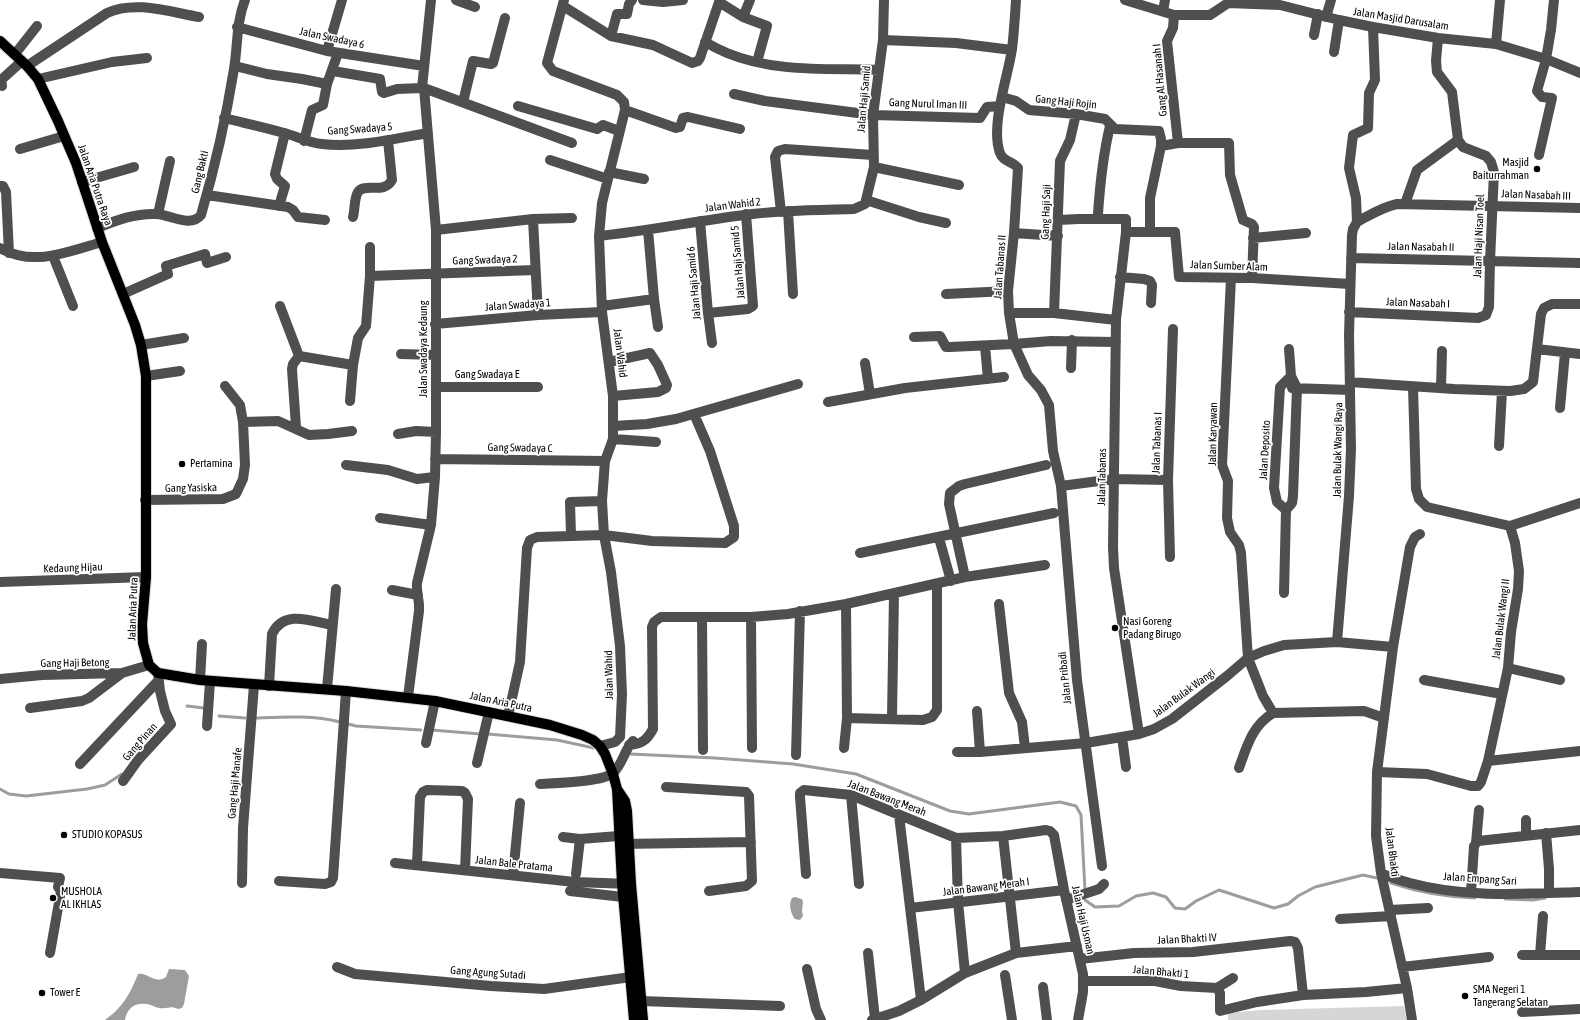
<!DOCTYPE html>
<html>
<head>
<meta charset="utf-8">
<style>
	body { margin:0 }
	canvas { display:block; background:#fff }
</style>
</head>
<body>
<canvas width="1580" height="1020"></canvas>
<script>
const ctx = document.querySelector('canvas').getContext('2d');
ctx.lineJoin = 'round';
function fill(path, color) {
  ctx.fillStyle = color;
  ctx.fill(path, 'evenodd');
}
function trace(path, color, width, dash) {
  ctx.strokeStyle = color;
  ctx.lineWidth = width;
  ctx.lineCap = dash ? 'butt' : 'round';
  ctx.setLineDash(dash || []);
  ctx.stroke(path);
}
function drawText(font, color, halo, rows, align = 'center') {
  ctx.font = font + ' "Asap Condensed",sans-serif';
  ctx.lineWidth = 3.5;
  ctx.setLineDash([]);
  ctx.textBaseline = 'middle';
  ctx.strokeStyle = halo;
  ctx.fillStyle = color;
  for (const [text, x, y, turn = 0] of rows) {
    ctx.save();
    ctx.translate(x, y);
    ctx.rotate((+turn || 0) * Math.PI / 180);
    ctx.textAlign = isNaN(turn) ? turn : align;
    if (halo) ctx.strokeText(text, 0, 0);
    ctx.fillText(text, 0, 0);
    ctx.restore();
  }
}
const green = new Path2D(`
	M1404 1006 1407 1020H1228V1013L1261 1010Z`);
const water = new Path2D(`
	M795 897 802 899 803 902 802 911 803 916 800 920 795 919C791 914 788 904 792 898Z
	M169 969 185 970 189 976 184 1004 182 1008 178 1009C171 1005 168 1009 160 1008 157 1008 154 1006 151 1005 138 1001 127 1006 125 1020H105C123 1007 130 994 138 974 148 972 155 985 166 977Z`);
const stream = new Path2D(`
	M187 706 204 708
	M219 716 245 718
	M255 718C283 717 312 715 340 722
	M348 724 356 726 421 730
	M432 730 480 734
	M488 734 557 740 594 748
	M630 754 715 758 793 764 856 774 950 811 969 814 1060 802 1076 806 1081 815 1085 890
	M0 789 9 794 26 796 87 789 105 785 122 774
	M1391 883C1418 892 1446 897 1475 898
	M1505 899 1533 900 1545 898
	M1085 900 1095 907 1119 906 1136 896 1153 893 1166 897 1175 908 1185 909 1196 901 1219 890 1274 908 1288 904 1298 896 1315 887 1363 875 1377 878`);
const minor = new Path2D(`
	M456 0 475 7
	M564 0 547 63 553 71 617 95 624 102 625 110 602 203 599 236 602 312 613 396V439L605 461 602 501 604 535 611 572 620 646 622 694 620 737 615 742 600 746
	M643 0 663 2 683 0
	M750 0 743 17 767 26 757 62
	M1016 0C1015 16 1014 33 1012 49 1008 77 990 126 1000 153 1003 162 1013 161 1018 168L1014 233 1008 291 1009 313 1014 344 1028 375 1041 390 1049 405 1053 451 1061 486 1077 680 1102 866
	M1125 0 1174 15H1210L1228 3 1280 5 1339 20 1373 27 1438 38 1496 44 1546 59 1580 73
	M563 6 611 36 653 45 692 63 698 61 700 58 719 2 743 17
	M1163 11 1165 0
	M1174 15 1173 28 1167 41 1178 143
	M1326 17 1331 0
	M237 27 327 51 424 66
	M1314 35 1318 14
	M611 36 617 14H627L629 4 632 0
	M883 40 956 43 1012 50
	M705 42C712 46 720 50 727 53 775 73 829 68 879 70
	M1496 44 1500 0
	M327 51 342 0
	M1334 52 1339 20
	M15 54 37 26
	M1546 59 1551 30 1554 0
	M27 66 107 13C135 0 170 12 199 17
	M235 66 267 74 302 79 327 84
	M333 71 380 79 382 92 384 93 397 89 422 88
	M38 79 112 62 147 58
	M2 86 1 80 22 61
	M424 88 572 143
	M734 94 765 101 873 115 980 118 987 107 1000 106
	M1002 97 1016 101 1029 110 1076 114 1105 119 1115 129 1159 131 1161 139V146L1150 198V231
	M463 102 473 61 491 64 493 63 505 18
	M518 106 597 129 603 125 619 131
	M625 110 676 128 680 127 683 118 688 117 740 129
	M224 118C244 123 264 127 284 133 297 136 308 143 322 144 356 148 394 139 428 133
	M304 141 312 110 323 105 327 84 338 53
	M1161 146 1178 143H1229L1230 175 1243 220 1252 224 1254 227 1252 278
	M20 149 64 136
	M1539 155 1552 98 1542 97 1537 91 1545 63
	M550 160 608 179
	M874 167 959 185
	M609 172 644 179
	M82 182 134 167
	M0 186H3L6 192 9 253
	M207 195 288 207 293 210 298 217 325 220
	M866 200 919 217 946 223
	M1405 204 1417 170 1458 140
	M279 206 285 186 277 179 275 174 285 133
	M788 211 793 294
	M781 212 775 157 778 151 785 149 873 155
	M158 214 170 161
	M1098 214C1100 184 1103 155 1110 126
	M353 217C355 210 354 198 358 192 365 182 384 195 392 180L388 140
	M533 219 538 315
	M1059 220 1078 219H1126V232L1116 320 1113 547 1114 568 1139 734
	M700 221 708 313 712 343
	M1357 222C1370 215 1382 207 1397 204L1580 208
	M97 228C117 220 135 213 157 214 170 215 191 228 201 215 215 167 226 118 234 69 238 45 236 23 245 0
	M436 230 533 219 572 218
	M648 230 654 299 658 327
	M1126 232H1175L1179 277 1252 278 1350 284
	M1014 233 1058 236
	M599 236C648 231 696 221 744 215 781 210 818 210 854 209L865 204 874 167 873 115 883 40 884 0
	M1253 238 1306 233
	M0 248C33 267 68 252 102 242
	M53 256 73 306
	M1351 258 1580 263
	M370 276 535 270
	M1120 277 1144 279 1150 281 1152 285 1151 303
	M1231 278 1222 465 1228 481 1227 518 1230 532 1239 545 1241 553 1248 658 1263 696 1273 713 1364 711 1384 718
	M123 294 168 274 166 266 205 254 207 263 226 257
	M946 294 1008 291
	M280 306 299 356
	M602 306 654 299
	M1349 312 1478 318 1486 315 1489 307 1490 261 1494 172 1491 162 1486 156 1463 147 1458 140 1452 92 1437 72 1436 61 1438 38
	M708 313 748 309 753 306 746 214
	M1009 313H1054L1116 320
	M1054 313 1060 161 1070 140 1076 114
	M435 324 538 315 602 312
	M914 337 940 336 946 347H950L1014 344 1051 341 1116 342
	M141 345 184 338
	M985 346 988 379
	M1537 349 1580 354
	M401 354 435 355
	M609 362 650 353 658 365 667 385 666 388 658 392 613 396
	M865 363 870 394
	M1071 368 1072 340
	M146 376 180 371
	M1350 382 1454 389 1510 391 1524 389 1533 382 1541 314 1544 308 1552 304H1580
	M225 386 240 405 243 422
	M436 387H538
	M1413 387 1416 489 1419 499 1427 507 1510 526
	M1292 388 1350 390
	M1441 388 1442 351
	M350 401 353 365 358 338 366 326 370 276V247
	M828 402 905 388 1004 377
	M1560 408 1565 353
	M613 426 647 424 676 419 798 384
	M296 427 292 369 293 364 299 356 353 365
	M398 434 416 431 436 432
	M613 439 656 442
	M1499 446 1502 391
	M435 459 605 461
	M346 465 388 470 417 479 435 477
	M1061 486 1114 479 1168 480
	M145 500 223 499 236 494 243 479 245 465 243 422 278 421 309 435 328 434 352 431
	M1286 510 1277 502 1274 488 1280 387 1291 376
	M380 518 431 525
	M1510 526 1580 503
	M571 535 570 502 602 501
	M939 538 951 581
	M860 553 1054 513
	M1170 557 1168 480 1173 329
	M965 577 949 504 950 493 959 486 965 484 1046 465
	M0 582 146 577
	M392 590 418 595
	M1284 593 1286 510 1292 503 1293 496 1297 388 1291 376 1289 349
	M999 604 1009 693 1022 722 1025 748
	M702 617 703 750
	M751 617 752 748
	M1337 642 1349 496 1351 449 1349 335 1352 235 1353 229 1357 222 1356 198 1349 168 1353 135 1368 128 1369 93 1375 80 1373 27
	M1508 668 1560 680
	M0 679 42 675 122 673 149 665
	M200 680 202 644
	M1424 680 1502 694
	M269 686 272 634C284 609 311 621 332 625
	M327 689 336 589
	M408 697 419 611C420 601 416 593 417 583L431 525 435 477 436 432V230L424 88H422L431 0
	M30 708 82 701 89 698 122 673
	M977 711 980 752
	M508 716 520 662 527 548 530 540 537 537 604 535 652 541 725 543 734 537V526L710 451 694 414
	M847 718 923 720 932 717 937 710V584
	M892 718 894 593
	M207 726 210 682
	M1122 737 1126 767
	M426 743 435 701
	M629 745C642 744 647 740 653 729L652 627 654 622 661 617H751L788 614 846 604 965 577 1045 565
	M844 748 847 718 846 604
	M957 752H980L1086 743 1139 734 1154 729 1172 719 1227 676 1248 658 1264 651 1284 645 1337 642 1393 647
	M796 755 800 611
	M1488 761 1580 751
	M477 763 489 712
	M80 764 158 681
	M1239 768C1247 746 1252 726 1273 713
	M1377 772 1427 774 1471 786H1478L1481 782 1488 761 1508 668 1511 632 1518 589 1519 571 1515 543 1510 526
	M123 781 138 760 171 724 165 711 160 691 158 673
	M540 784C555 783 603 782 613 773 623 764 624 750 633 741
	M666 787 746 792 749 796 752 881 746 886 709 891
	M851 795 859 884
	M899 815 921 1000
	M1526 820V836
	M1546 833 1549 869V893
	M1003 836 1016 953
	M563 837 580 839 619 836
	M956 838 958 902 965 973
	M1476 843 1479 810
	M621 844 751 842
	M395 863 575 882 630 884
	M417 864 420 797 423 792 427 790 462 791 465 793 468 799 465 870
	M0 873 60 878 58 887 61 891 50 953
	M1381 873C1391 878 1400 880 1410 883 1465 898 1524 894 1580 892
	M576 874 580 839
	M806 874 800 797V793L804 790 851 795 956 838 1003 836 1046 830 1050 831 1054 835 1064 890 1083 974V992L1078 1020
	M513 875 520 803
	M279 881 325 884 331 882 333 878 346 691
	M242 883 243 828 254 685
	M570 891 623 897
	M1471 892 1474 846 1478 841 1580 830
	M1066 900 1099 889 1104 884
	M910 908 1064 890
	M1390 910 1428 908
	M1340 919 1391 916
	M868 953 875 1019
	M1522 955H1580
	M1540 955 1543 916
	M1080 959 1134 953 1193 952 1290 941 1295 942 1298 948 1303 995
	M337 967 355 974 491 986 544 989 638 976
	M1402 967 1489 957
	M807 969 816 1009 821 1020
	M1005 975 1012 1020
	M1083 981H1155L1181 986 1217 988 1233 978
	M1043 987 1047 1020
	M1217 988 1220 993V1011L1257 1002 1303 995 1366 992 1407 988
	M641 1001 780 1006
	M1522 1012 1580 1009
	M872 1020 899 1011 921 1000 965 973 1016 953 1077 946
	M1412 1020 1407 988 1381 873 1376 836 1377 772 1393 647 1410 547 1415 537 1420 534`);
const major = new Path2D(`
	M0 41 27 66 38 79 58 121 76 163 102 242 135 325 141 345 146 376V577L142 624 143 643 149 665 158 673 200 680 346 691 435 701 550 725 582 735 593 740 600 746 605 754 613 774 617 789 622 883 634 1020
	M617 789 625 801 627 811 631 884 643 1020`);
const markers = [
	[1537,169,4,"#000"],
	[182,464,4,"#000"],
	[1115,628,4,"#000"],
	[64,835,4,"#000"],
	[53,898,4,"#000"],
	[42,993,4,"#000"],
	[1465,996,4,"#000"]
];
const streetNames = [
	["Jalan Masjid Darusalam",1401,19,9],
	["Jalan Swadaya 6",332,38,12],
	["Gang Al Hasanah I",1160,80,-95],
	["Jalan Haji Samid",864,99,-85],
	["Gang Haji Rojin",1066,102,6],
	["Gang Nurul Iman III",928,104,2],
	["Gang Swadaya 5",360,129,-4],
	["Gang Bakti",200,172,-77],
	["Jalan Aria Putra Raya",95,185,71],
	["Jalan Nasabah III",1536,195,2],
	["Jalan Wahid 2",733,205,-7],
	["Gang Haji Saji",1046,212,-88],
	["Jalan Haji Nisan Toel",1479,236,-88],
	["Jalan Nasabah II",1421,247,1],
	["Gang Swadaya 2",485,260,-2],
	["Jalan Haji Samid 5",738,262,-95],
	["Jalan Sumber Alam",1229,266,2],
	["Jalan Tabanas II",1000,267,-86],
	["Jalan Haji Samid 6",694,283,-95],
	["Jalan Nasabah I",1418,303,2],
	["Jalan Swadaya 1",518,305,-4],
	["Jalan Swadaya Kedaung",424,349,-90],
	["Jalan Wahid",620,353,83],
	["Gang Swadaya E",487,375],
	["Jalan Karyawan",1213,434,-89],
	["Jalan Tabanas I",1157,443,-88],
	["Gang Swadaya C",520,448,1],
	["Jalan Deposito",1265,450,-87],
	["Jalan Bulak Wangi Raya",1338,450,-89],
	["Jalan Tabanas",1102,477,-89],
	["Gang Yasiska",191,488,-1],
	["Kedaung Hijau",73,568,-2],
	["Jalan Aria Putra",133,609,-88],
	["Jalan Bulak Wangi II",1501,619,-83],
	["Gang Haji Betong",75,663,-1],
	["Jalan Wahid",609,675,-91],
	["Jalan Pribadi",1065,678,-96],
	["Jalan Bulak Wangi",1184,693,-36],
	["Jalan Aria Putra",501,702,12],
	["Gang Pinan",140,742,-49],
	["Gang Haji Manafe",235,783,-85],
	["Jalan Bawang Merah",887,798,21],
	["Jalan Bhakti",1392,852,83],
	["Jalan Bale Pratama",514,864,6],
	["Jalan Empang Sari",1480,879,4],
	["Jalan Bawang Merah I",986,887,-7],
	["Jalan Haji Usman",1083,920,77],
	["Jalan Bhakti IV",1187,939,-3],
	["Jalan Bhakti 1",1161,972,5],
	["Gang Agung Sutadi",488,973,4]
];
const poiNames = [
	["Masjid",1529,163,"right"],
	["Baiturrahman",1529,176,"right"],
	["Pertamina",190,464],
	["Nasi Goreng",1123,622],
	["Padang Birugo",1123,635],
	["STUDIO KOPASUS",72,835],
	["MUSHOLA",61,892],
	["AL IKHLAS",61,905],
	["SMA Negeri 1",1473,990],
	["Tangerang Selatan",1473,1003],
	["Tower E",50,993]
];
fill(green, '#d6d6d6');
fill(water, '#9d9d9d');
trace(stream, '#9d9d9d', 3);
trace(major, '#dbdbdb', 12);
trace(minor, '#4f4f4f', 10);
trace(major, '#000', 10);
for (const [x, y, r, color] of markers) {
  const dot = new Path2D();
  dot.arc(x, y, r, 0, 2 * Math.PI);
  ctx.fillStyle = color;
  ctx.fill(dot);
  trace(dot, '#fff', 1.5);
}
drawText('11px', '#000', '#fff', streetNames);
drawText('11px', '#000', '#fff', poiNames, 'left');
</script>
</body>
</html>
